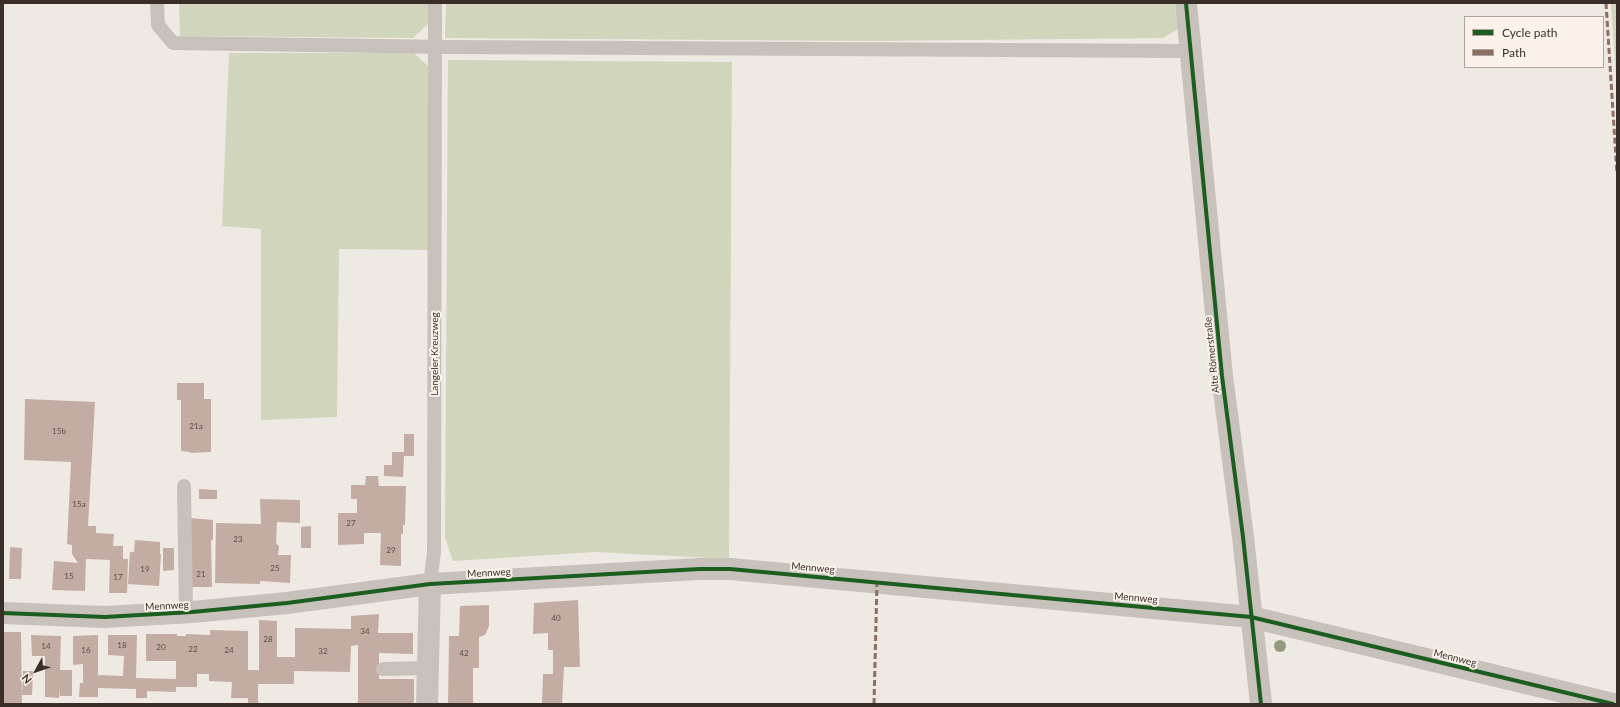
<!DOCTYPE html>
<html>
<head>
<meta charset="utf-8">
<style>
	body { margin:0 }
	#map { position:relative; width:1620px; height:707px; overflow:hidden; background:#efe9e3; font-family:Lato,sans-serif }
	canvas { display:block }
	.frame { position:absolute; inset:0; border:4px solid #3a2e29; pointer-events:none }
	.legend { position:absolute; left:1464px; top:16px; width:140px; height:52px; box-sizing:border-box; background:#fbf3eb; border:1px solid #aea49d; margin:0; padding:5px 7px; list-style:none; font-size:12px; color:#3a2e29 }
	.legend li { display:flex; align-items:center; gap:8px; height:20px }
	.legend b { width:20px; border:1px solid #aea49d }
	.north { position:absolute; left:16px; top:651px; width:40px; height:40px; -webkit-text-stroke:3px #fbf3eb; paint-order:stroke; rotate:230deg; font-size:11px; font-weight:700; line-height:16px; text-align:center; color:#3a2e29 }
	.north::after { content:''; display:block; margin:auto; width:14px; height:18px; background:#3a2e29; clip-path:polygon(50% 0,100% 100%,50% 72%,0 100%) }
</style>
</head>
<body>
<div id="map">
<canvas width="1620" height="707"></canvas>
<div class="frame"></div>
<ul class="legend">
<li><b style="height:5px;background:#1b5e20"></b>Cycle path</li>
<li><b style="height:5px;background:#8d6e63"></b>Path</li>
</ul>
<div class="north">N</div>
</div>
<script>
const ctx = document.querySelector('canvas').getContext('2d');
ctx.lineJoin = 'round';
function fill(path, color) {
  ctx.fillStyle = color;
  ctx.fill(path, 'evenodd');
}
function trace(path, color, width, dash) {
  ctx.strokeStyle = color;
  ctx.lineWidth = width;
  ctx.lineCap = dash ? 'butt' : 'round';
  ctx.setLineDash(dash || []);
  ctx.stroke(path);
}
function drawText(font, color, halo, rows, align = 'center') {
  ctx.font = font + ' Lato,sans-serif';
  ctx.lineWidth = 4;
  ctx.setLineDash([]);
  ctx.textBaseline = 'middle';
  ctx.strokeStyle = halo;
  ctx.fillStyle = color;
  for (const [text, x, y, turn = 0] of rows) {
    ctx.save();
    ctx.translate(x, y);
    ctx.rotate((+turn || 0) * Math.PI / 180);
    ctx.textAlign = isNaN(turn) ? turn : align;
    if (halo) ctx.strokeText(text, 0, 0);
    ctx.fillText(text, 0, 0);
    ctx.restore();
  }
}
const green = new Path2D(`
	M179 3H428V24L413 38 180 36Z
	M446 3H1174L1178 29 1163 38 870 41 445 38Z
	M1611 3H1617V91Z
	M229 53H414L429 67 428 250 339 249 337 417 261 420V229L222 226Z
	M448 60 732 62 729 559 595 552 453 561 445 538Z`);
const building = new Path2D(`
	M177 383H204V399H211V452L190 453V452L181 451V400H177Z
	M25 399 95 402 88 526H96V533L114 534 113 546H123V559H128L127 593H109L110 560 86 559 85 591 52 590 54 561 78 563 72 554V545L67 544 71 462 24 460Z
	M404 434H414V456H404L403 477 384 476V465H392V452H404Z
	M366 476H378L379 486H406L405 525H403V534H401V566L380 565 381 533H364V544L338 545V513H357V499H351V485H365Z
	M199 489 217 490V499H199Z
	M260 499 300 500V523L277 522 276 543 279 546 278 555H291L290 583 260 581V584L215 583 216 523 261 524Z
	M191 518 213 520V539L211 541 212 587H191Z
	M311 526V548H301V527Z
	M135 540 160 542V554H161L159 586 128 584 130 552H134Z
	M10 547 22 548 21 579H9Z
	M163 548H174V570L163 571Z
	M578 600 580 667H564L562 704H542L543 674H553V650H548V633L533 634 534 603Z
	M489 605V626L485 635 479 637V668H473V704H448L449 636H459L460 606Z
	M379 614 378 633H413V654L379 653V679H414V704H358V645L351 646 350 672 294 671V684H258V704H248V698H231L232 682 209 681V674H197V687H176V692L147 691V698H136V689L98 688V697H79L80 683H83V664L73 665V636L98 635V675L123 676 124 656 108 655V635H137L136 678 176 679V661H146V634H177V636H186V634L210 635V630L248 631V670H259V620L277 621V657H295V628L351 629V616Z
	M4 632H21L22 704H3Z
	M31 635 61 636 60 670H72V696H60V689L59 698 45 697V656H32Z
	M23 671H33L32 695H22Z`);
const service = new Path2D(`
	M157 3 158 25 173 43 451 47 1190 51
	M184 486 186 613
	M430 584 434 552 435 3
	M383 669 428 668`);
const minor = new Path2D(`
	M3 613 105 617 192 612 287 603 430 584 700 569H730L1251 617 1613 704
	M427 704 430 584`);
const tertiary = new Path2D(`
	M1186 3 1222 376 1243 537 1261 704`);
const quiet = new Path2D(`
	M1606 3 1617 174
	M874 704 877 582`);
const cycleway = new Path2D(`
	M1186 3 1222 376 1243 537 1261 704
	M3 613 105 617 192 612 287 603 430 584 700 569H730L1251 617 1613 704`);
const trees = [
	[1280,646]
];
const numberNames = [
	["21a",196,426],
	["15b",59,431],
	["15a",79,504],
	["27",351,523],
	["23",238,539],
	["29",391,550],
	["25",275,568],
	["19",145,569],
	["21",201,574],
	["15",69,576],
	["17",118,577],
	["40",556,618],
	["34",365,631],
	["28",268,639],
	["18",122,645],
	["14",46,646],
	["20",161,647],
	["22",193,649],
	["16",86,650],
	["24",229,650],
	["32",323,651],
	["42",464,653]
];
const streetNames = [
	["Langeler Kreuzweg",435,354,-90],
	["Alte Römerstraße",1212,355,-96],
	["Mennweg",813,568,5],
	["Mennweg",489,573,-3],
	["Mennweg",1136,598,5],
	["Mennweg",167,606,-3],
	["Mennweg",1455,658,14]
];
fill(green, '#d0d5bc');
fill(building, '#c3aca4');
trace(service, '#c8c1bb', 14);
trace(minor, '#c8c1bb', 22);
trace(tertiary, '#c8c1bb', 22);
trace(quiet, '#8d6e63', 3, [6, 3]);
trace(cycleway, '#1b5e20', 4);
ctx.fillStyle = '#939a7e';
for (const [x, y] of trees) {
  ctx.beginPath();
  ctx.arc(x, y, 6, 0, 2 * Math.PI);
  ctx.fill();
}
drawText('8px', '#5c4e48', null, numberNames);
drawText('10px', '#3a2e29', '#fbf3eb', streetNames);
</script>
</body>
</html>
